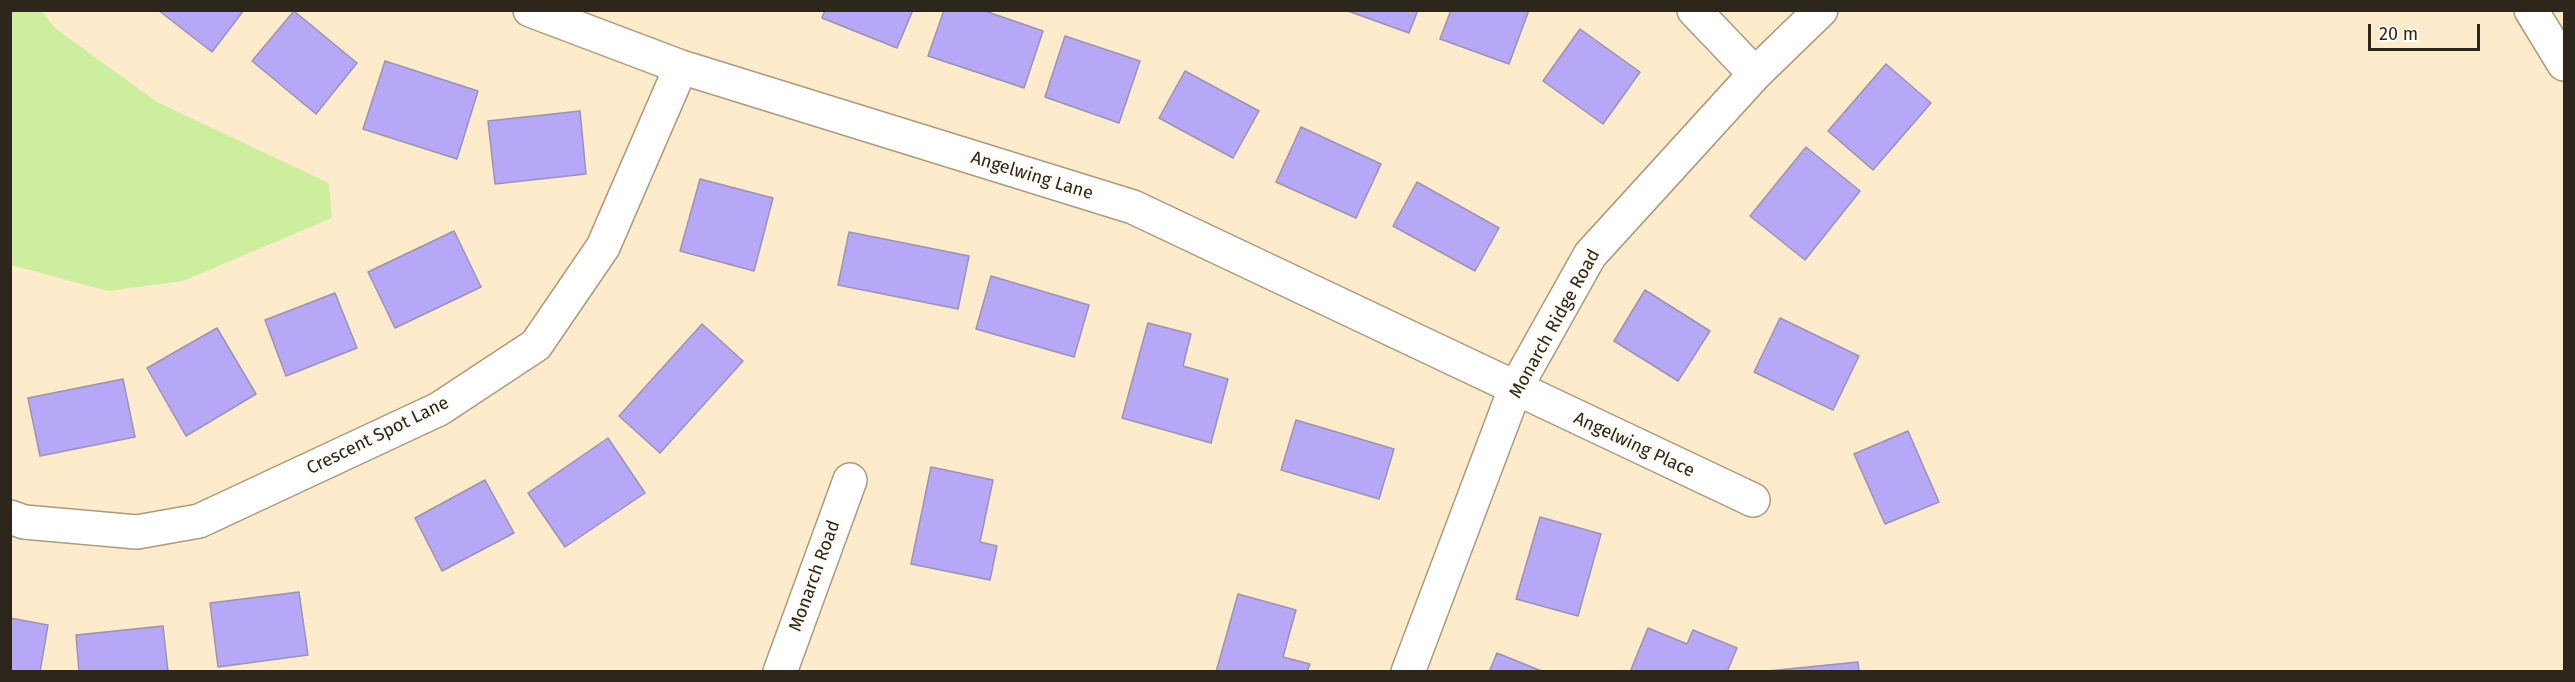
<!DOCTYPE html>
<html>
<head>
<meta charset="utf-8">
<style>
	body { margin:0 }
	#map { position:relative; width:2575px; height:682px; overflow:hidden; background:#feebcb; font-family:"Fira Sans",sans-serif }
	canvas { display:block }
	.frame { position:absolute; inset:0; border:12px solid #2d261a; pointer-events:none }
	.scale { position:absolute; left:2368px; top:24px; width:112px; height:27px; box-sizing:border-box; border:3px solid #2d261a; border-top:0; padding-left:8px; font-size:18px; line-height:21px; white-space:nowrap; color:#2d261a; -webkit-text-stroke:4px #fefbf4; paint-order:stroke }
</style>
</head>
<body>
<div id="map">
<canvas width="2575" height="682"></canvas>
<div class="frame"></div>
<div class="scale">20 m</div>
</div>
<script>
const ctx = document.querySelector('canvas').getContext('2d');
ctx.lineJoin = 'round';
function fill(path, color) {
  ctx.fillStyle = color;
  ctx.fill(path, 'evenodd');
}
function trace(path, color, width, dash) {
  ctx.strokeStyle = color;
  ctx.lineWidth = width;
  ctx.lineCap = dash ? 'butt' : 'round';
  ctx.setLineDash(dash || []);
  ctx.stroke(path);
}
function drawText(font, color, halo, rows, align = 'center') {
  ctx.font = font + ' "Fira Sans",sans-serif';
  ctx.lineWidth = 4.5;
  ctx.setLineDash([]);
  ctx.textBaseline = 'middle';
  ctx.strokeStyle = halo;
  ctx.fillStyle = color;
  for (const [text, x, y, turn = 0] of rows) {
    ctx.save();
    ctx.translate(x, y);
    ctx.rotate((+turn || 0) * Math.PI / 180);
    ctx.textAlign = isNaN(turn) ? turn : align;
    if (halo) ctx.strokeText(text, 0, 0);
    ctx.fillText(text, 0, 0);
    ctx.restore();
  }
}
const green = new Path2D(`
	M10 11H42L55 28 157 102 329 183 332 218 183 281 108 291 11 265Z`);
const building = new Path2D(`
	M158 10H244L212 52Z
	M825 10H913L897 48 822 18Z
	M944 10H982L1043 31 1024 88 928 56Z
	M1345 10H1418L1409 33Z
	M1451 10H1529L1509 64 1440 39Z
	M294 11 357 63 316 114 252 61Z
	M1580 29 1640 72 1603 124 1543 81Z
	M1065 36 1140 61 1119 123 1045 97Z
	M385 61 478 91 457 159 363 129Z
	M1886 64 1931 103 1873 170 1828 131Z
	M1185 71 1259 111 1233 158 1159 118Z
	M580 111 586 174 495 184 488 121Z
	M1301 127 1381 164 1356 218 1276 182Z
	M1806 147 1860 191 1805 260 1750 216Z
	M700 179 773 198 754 271 680 251Z
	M1417 182 1499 228 1475 271 1393 226Z
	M454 231 481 287 395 328 368 272Z
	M849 232 969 256 958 309 838 285Z
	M991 276 1089 305 1074 357 976 329Z
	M1645 290 1710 331 1678 381 1614 341Z
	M335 293 357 348 286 376 265 320Z
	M1780 318 1859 356 1833 410 1754 372Z
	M1148 323 1191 334 1183 366 1228 379 1211 443 1122 418Z
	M702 324 743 361 660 453 619 416Z
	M217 328 256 394 186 436 147 368Z
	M123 379 135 437 40 456 28 398Z
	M1296 420 1394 449 1379 499 1281 470Z
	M1908 431 1939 502 1885 524 1854 454Z
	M608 438 645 493 565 547 528 493Z
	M931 467 993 480 980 542 997 546 990 580 911 564Z
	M485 480 514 533 442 571 415 518Z
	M1540 517 1601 534 1578 616 1516 599Z
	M299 592 308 655 218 667 210 603Z
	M1238 594 1296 610 1283 657 1310 664 1307 672H1216Z
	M10 618 48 625 40 672H10Z
	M163 626 168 672H79L76 635Z
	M1648 628 1687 644 1693 630 1737 648 1727 672H1630Z
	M1497 653 1544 672H1489Z
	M1858 662 1859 672H1768V671Z`);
const minor = new Path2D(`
	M530 10 681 67 1133 207 1753 500
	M1694 10 1755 74
	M2531 10 2564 64
	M10 517 24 522 137 532 199 521 439 409 536 345 603 247 681 67
	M780 672 850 480
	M1408 672 1515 389 1590 255 1755 74 1821 10`);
const streetNames = [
	["Angelwing Lane",1032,176,17],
	["Monarch Ridge Road",1555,324,-61],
	["Crescent Spot Lane",378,436,-26],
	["Angelwing Place",1634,445,25],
	["Monarch Road",815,576,-70]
];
fill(green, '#ceee9f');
fill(building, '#b6a7f7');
trace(building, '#9894b3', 1.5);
trace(minor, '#ac9a7c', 36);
trace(minor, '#fff', 33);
drawText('18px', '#2d261a', '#fefbf4', streetNames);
</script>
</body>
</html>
